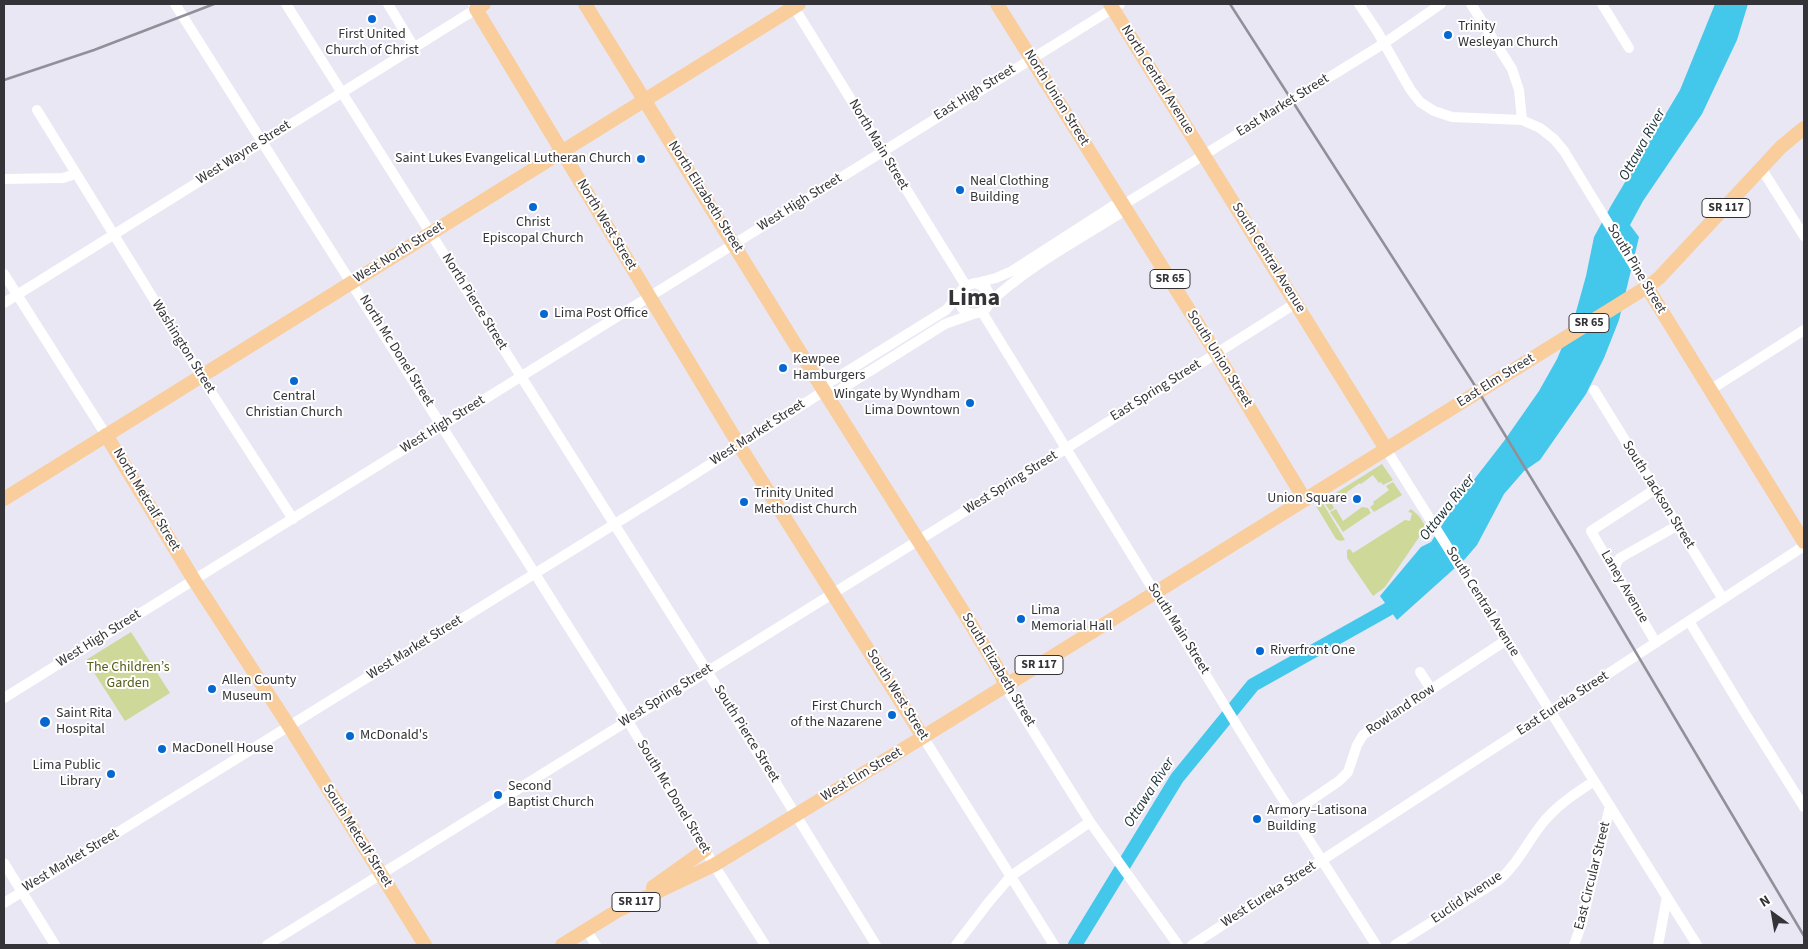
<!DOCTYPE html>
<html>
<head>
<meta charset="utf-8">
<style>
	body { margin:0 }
	#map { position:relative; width:1808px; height:949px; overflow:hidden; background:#e8e7f3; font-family:"Source Sans 3",sans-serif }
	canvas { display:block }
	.frame { position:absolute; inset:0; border:5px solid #343438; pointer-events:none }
	.north { position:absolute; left:1748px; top:889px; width:50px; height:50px; -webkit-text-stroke:4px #fff; paint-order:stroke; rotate:328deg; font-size:14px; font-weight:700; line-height:20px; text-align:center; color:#343438 }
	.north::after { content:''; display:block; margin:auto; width:18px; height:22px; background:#343438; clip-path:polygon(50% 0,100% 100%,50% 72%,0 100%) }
</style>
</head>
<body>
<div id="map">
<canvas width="1808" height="949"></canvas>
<div class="frame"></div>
<div class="north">N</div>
</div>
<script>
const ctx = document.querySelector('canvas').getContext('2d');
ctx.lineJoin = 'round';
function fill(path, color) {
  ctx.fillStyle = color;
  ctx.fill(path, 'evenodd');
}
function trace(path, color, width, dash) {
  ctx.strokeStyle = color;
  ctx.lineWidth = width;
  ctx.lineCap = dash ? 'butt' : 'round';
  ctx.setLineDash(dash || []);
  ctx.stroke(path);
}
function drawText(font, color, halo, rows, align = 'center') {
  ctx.font = font + ' "Source Sans 3",sans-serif';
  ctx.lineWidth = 4;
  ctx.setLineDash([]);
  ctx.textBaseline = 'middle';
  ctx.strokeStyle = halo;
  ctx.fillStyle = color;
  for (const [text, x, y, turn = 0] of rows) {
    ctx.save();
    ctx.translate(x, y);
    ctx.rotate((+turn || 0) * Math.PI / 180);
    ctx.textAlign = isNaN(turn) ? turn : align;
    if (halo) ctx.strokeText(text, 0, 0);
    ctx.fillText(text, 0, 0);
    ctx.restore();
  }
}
const green = new Path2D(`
	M1382 464 1393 480 1383 485 1381 482 1379 483 1373 475 1361 484 1360 483 1347 492V493L1334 500 1335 502 1332 504 1334 508 1330 511 1323 501Z
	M1393 482 1402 495 1374 512 1370 507 1374 504 1373 502 1389 490 1386 486Z
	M1322 502 1345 540 1340 541 1336 539 1316 506Z
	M1362 507 1368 508 1371 513 1343 532 1330 512 1336 509 1343 521Z
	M1411 509 1419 516 1426 527 1385 587 1373 596 1347 558V550L1350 549 1353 553 1405 520 1410 521 1412 513 1408 512Z
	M131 632 170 693 125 721 86 660Z`);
const water = new Path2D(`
	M1715 4H1748L1737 40 1702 114 1643 201 1630 225 1639 237 1619 320 1604 358 1586 394 1540 460 1524 471 1504 494 1477 545 1465 559 1397 620 1380 596 1421 547 1431 542 1459 499 1504 441 1539 391 1557 359 1574 319 1586 276 1594 237 1612 204 1680 90Z`);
const river = new Path2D(`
	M1075 945 1177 778 1253 685 1392 607 1400 596`);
const minor = new Path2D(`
	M175 4 628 721 714 865 765 945
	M286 4 707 671 876 945
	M388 4 414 47
	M792 4 966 286
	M1359 4 1377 31 1410 89 1420 102 1434 111 1452 117 1522 120 1540 128 1554 139 1564 151 1647 287
	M1471 4 1512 69 1519 90 1522 120
	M1602 4 1629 48
	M37 110 206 384 293 519
	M1761 168 1804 236
	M4 179 63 178 75 174
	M4 274 106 435
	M976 283 996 278 1012 271 1113 206 1123 205 1383 44 1441 4
	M4 303 476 9 473 4
	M989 303C1027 267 1075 242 1119 214L1123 205
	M982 312 1265 771 1376 945
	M1594 390 1723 599
	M1710 390 1804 330
	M824 391 835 393 945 324 973 314
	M1386 449 1697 945
	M1654 490 1591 531 1656 643
	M1614 571 1617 562 1620 558 1673 528 1678 527
	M1689 621 1746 715 1804 807
	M1420 672 1431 689
	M1005 686 1090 822 1178 945
	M4 698 1120 4
	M923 737 1054 945
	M1292 813 1339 781 1348 772 1357 745 1363 735 1374 727 1505 641
	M4 863 55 945
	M4 903 684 481 824 391 830 382 946 310C956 300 961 284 976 283L986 288C1004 317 951 325 961 292
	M586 930 596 945
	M267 945 1059 453 1296 303
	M956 945 988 903 1011 876 1090 822
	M1192 945 1804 546
	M1395 945 1499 880C1519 863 1529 838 1546 819 1560 803 1578 792 1594 781
	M1574 945 1582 923 1610 806
	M1658 945 1667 897`);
const major = new Path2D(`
	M484 4 476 9 739 445 923 737
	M585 4 824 391 964 613 1001 674 1005 686
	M997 4 1216 353 1305 500
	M1110 4 1386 449
	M1647 287 1804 542
	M106 435 194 580 289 726 425 945
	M4 499 799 4
	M653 887 705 850
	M562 945 617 911 714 865 923 737 1647 287 1659 278 1781 147 1804 128`);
const rail = new Path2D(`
	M1230 4 1472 381 1577 553 1804 936
	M4 80 94 50 214 4`);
const markers = [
	[372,19,5,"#0568d1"],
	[1448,35,5,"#0568d1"],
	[641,159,5,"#0568d1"],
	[960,190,5,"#0568d1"],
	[533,207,5,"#0568d1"],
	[544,314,5,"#0568d1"],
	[783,368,5,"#0568d1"],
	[294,381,5,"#0568d1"],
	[970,403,5,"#0568d1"],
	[1357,499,5,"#0568d1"],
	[744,502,5,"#0568d1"],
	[1021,619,5,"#0568d1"],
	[1260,651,5,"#0568d1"],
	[212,689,5,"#0568d1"],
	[892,715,5,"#0568d1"],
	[45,722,6,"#0568d1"],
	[350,736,5,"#0568d1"],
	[162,749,5,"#0568d1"],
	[111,774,5,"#0568d1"],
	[498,795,5,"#0568d1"],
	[1257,819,5,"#0568d1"]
];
const shields = [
	[1726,208,48],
	[1170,279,40],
	[1589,323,40],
	[1039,665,48],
	[636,902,48]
];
const shieldNames = [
	["SR 117",1726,208],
	["SR 65",1170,279],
	["SR 65",1589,323],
	["SR 117",1039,665],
	["SR 117",636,902]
];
const poiNames = [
	["Trinity",1458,27],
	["Wesleyan Church",1458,43],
	["First United",372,35,"center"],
	["Church of Christ",372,51,"center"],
	["Saint Lukes Evangelical Lutheran Church",631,159,"right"],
	["Neal Clothing",970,182],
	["Building",970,198],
	["Christ",533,223,"center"],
	["Episcopal Church",533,239,"center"],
	["Lima Post Office",554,314],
	["Kewpee",793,360],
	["Hamburgers",793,376],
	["Wingate by Wyndham",960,395,"right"],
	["Lima Downtown",960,411,"right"],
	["Central",294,397,"center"],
	["Christian Church",294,413,"center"],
	["Trinity United",754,494],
	["Methodist Church",754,510],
	["Union Square",1347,499,"right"],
	["Lima",1031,611],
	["Memorial Hall",1031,627],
	["Riverfront One",1270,651],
	["Allen County",222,681],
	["Museum",222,697],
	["First Church",882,707,"right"],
	["of the Nazarene",882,723,"right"],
	["Saint Rita",56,714],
	["Hospital",56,730],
	["McDonald's",360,736],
	["MacDonell House",172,749],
	["Lima Public",101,766,"right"],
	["Library",101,782,"right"],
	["Second",508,787],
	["Baptist Church",508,803],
	["Armory–Latisona",1267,811],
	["Building",1267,827]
];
const streetNames = [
	["North Central Avenue",1157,80,58],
	["East High Street",975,93,-32],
	["North Union Street",1056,98,58],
	["East Market Street",1283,106,-32],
	["North Main Street",878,145,59],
	["West Wayne Street",244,153,-32],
	["North Elizabeth Street",705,197,58],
	["West High Street",800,203,-32],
	["North West Street",606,225,59],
	["West North Street",399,253,-32],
	["South Central Avenue",1268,258,58],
	["South Pine Street",1636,269,59],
	["North Pierce Street",474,302,58],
	["Washington Street",183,347,58],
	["North Mc Donel Street",396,351,58],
	["South Union Street",1219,359,58],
	["East Elm Street",1496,381,-32],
	["East Spring Street",1156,391,-32],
	["West High Street",443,425,-32],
	["West Market Street",758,433,-33],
	["West Spring Street",1011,483,-32],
	["South Jackson Street",1658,495,58],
	["North Metcalf Street",146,500,59],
	["Laney Avenue",1624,587,60],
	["South Central Avenue",1482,602,58],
	["South Main Street",1178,629,58],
	["West High Street",99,639,-32],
	["West Market Street",415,648,-32],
	["South Elizabeth Street",998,670,59],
	["South West Street",897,695,58],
	["West Spring Street",666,696,-32],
	["East Eureka Street",1563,704,-33],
	["Rowland Row",1401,710,-34],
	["South Pierce Street",746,734,58],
	["West Elm Street",862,775,-31],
	["South Mc Donel Street",673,797,59],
	["South Metcalf Street",357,836,58],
	["West Market Street",71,861,-31],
	["East Circular Street",1593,876,-76],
	["West Eureka Street",1269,895,-33],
	["Euclid Avenue",1467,898,-34]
];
const parkNames = [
	["The Children’s",128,668],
	["Garden",128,684]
];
const waterNames = [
	["Ottawa River",1643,145,-61],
	["Ottawa River",1448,508,-52],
	["Ottawa River",1150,793,-57]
];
const townNames = [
	["Lima",974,300]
];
fill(green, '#ced899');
fill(water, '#43c8ec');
trace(river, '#43c8ec', 14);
trace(minor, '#fff', 10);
trace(major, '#f9ce9c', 14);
trace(rail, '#919098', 2.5);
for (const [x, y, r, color] of markers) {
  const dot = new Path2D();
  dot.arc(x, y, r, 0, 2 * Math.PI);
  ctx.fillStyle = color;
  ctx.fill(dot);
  trace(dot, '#fff', 2);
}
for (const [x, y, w] of shields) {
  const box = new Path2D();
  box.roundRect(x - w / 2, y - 9.5, w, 19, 4);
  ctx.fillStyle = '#fff';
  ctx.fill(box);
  trace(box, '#343438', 1);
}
drawText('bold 12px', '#343438', null, shieldNames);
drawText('14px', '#343438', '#fff', poiNames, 'left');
drawText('14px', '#343438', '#fff', streetNames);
drawText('14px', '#555c16', '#fff', parkNames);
drawText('italic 15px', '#1a3037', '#fff', waterNames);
drawText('bold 24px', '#343438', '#fff', townNames);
</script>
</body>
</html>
